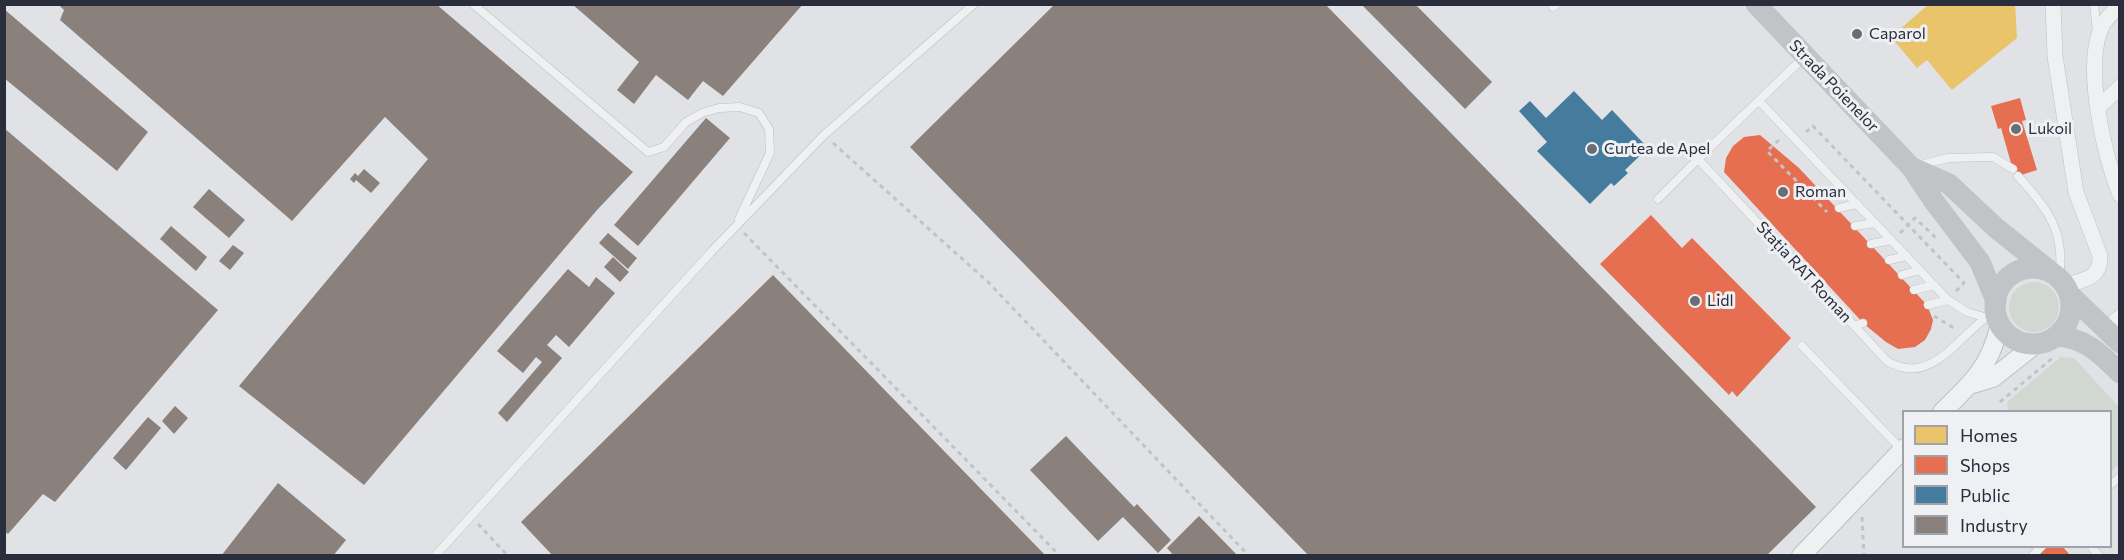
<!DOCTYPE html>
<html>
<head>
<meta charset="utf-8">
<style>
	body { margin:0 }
	#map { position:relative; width:2124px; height:560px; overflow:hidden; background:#e0e2e5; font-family:Commissioner,sans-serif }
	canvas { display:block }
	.frame { position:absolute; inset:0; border:6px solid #2a2d3b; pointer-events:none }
	.legend { position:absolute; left:1902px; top:410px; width:210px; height:138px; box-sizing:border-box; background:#eef0f4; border:2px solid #a0a2aa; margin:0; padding:8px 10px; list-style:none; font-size:18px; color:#2a2d3b }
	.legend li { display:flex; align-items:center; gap:12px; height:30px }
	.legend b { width:30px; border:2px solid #a0a2aa }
</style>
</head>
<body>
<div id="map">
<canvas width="2124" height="560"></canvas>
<div class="frame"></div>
<ul class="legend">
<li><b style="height:16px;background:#e9c46a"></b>Homes</li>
<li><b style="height:16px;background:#e76f51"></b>Shops</li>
<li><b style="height:16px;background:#457b9d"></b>Public</li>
<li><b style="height:16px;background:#8a817c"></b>Industry</li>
</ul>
</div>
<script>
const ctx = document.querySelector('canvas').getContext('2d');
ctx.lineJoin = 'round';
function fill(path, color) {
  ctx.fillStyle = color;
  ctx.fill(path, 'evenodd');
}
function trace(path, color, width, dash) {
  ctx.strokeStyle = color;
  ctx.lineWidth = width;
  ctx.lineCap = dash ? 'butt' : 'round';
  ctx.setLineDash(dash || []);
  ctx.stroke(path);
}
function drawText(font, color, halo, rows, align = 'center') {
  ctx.font = font + ' Commissioner,sans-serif';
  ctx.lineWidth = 6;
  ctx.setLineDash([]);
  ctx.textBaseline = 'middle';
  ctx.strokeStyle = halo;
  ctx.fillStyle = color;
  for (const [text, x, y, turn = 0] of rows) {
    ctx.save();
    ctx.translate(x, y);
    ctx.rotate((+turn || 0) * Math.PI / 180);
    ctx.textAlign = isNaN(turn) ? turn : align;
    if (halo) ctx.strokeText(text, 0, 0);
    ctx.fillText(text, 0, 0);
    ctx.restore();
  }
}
const green = new Path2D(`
	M2009 307a25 25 0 1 1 50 0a25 25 0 1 1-50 0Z
	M2061 357 2074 358 2119 407V464L2111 473 2110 412 2008 411 2007 402Z`);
const homes = new Path2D(`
	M1929 4H2015L2017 38 1952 90 1927 60 1917 68 1891 37Z`);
const shops = new Path2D(`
	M2020 98 2026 120 2022 121 2037 170 2015 177 2001 128 1998 129 1991 106Z
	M1760 135 1799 168 1927 305 1933 320 1931 329 1925 340 1915 347 1898 349 1886 342 1864 324 1724 172 1726 158 1733 146 1744 137Z
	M1651 215 1682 248 1692 238 1791 338 1737 397 1732 391 1729 395 1600 264Z
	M2044 546H2062L2071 556H2035Z`);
const public = new Path2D(`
	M1574 91 1602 120 1612 110 1648 148 1625 170 1628 173 1614 186 1611 183 1590 204 1537 151 1547 142 1519 111 1530 101 1546 118Z`);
const industry = new Path2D(`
	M58 4H436L633 172 597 210 364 485 239 386 428 159 385 117 292 221 60 20 64 10Z
	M572 4H803L723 96 703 81 688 100 656 75 634 104 617 90 639 62Z
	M1055 4H1325L1816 507 1766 556H1309L910 147Z
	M1361 4H1415L1492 82 1465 109Z
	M4 9 148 132 117 171 4 78Z
	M706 118 730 138 638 246 614 225Z
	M4 128 218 310 55 502 43 494 8 534 4 531Z
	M364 169 380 183 371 193 356 180 354 183 350 179 355 173 358 176Z
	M209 189 245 220 229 238 193 207Z
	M171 226 207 257 196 271 160 239Z
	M608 233 637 258 628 269 599 243Z
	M233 245 244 253 230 270 219 261Z
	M613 257 629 272 620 282 604 267Z
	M568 269 589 287 596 277 615 293 569 347 556 335 547 345 562 358 507 422 498 413 542 362 536 357 523 373 497 351Z
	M773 275 1046 556H553L521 522Z
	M175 406 188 418 174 434 162 421Z
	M148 417 161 428 126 470 113 458Z
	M1066 436 1134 507 1137 504 1171 540 1158 553 1123 517 1098 541 1030 470Z
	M278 483 346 540 333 556H221Z
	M1199 516 1238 556H1174L1167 548Z`);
const path = new Path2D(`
	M1806 132 1813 126 1964 283 1956 291
	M1779 140 1767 151 1827 212
	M833 143 988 282 1249 556
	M744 233 1060 556
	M1900 233 1915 218 1936 238
	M1934 316 1957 330
	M2000 402 2055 356
	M1862 517 1864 555
	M478 524 508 556`);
const service = new Path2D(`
	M473 4 648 152 664 147 686 122 702 113 719 108 740 107 759 113 769 129 770 153 739 219
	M2094 4 2097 32
	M1553 7 1557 4
	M1804 57 1698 159 1888 362C1893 364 1900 367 1906 368 1941 374 1968 325 1996 311
	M1759 101 1948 300 1967 312 1984 317
	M1920 165 1948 158 1993 157 2013 169
	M2018 176C2048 210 2066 231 2059 279
	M1658 199 1698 159
	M1839 208 1857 204
	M1855 226 1875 223
	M1871 244 1891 240
	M1889 260 1907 256
	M1902 275 1920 270
	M1914 290 1934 285
	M1928 305 1948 300
	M1854 326 1863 323
	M1802 346 1902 450
	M2110 485 2120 477
	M2091 546 2099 556
	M435 556 711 252 824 135 974 4
	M2032 556 2042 546`);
const minor = new Path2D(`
	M2053 4 2055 56 2076 192 2100 256C2101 279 2084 279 2065 286
	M2120 5C2112 13 2104 20 2100 31 2085 72 2104 155 2120 195
	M2098 108 2120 87
	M2106 329 2120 317`);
const tertiary = new Path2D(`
	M1973 384 1993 378 2036 344
	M1942 412C1973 382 1990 367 2000 324
	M1801 556 1904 448`);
const secondary = new Path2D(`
	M1756 4 1911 167 1933 200 1980 262 1996 301
	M1911 167 1949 184 1996 228 2051 272
	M1995 306a38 38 0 1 1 76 0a38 38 0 1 1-76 0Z
	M2069 294 2120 343
	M2056 336C2084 337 2101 354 2120 373`);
const markers = [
	[1857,34,6,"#6a6c76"],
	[2016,129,6,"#6a6c76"],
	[1592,149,6,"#6a6c76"],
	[1783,192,6,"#6a6c76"],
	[1695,301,6,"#6a6c76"]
];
const poiNames = [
	["Caparol",1869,34],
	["Lukoil",2028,129],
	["Curtea de Apel",1604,149],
	["Roman",1795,192],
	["Lidl",1707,301]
];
const streetNames = [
	["Strada Poienelor",1834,86,46],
	["Stația RAT Roman",1804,272,47]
];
fill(green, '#d0d8d1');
fill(homes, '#e9c46a');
fill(shops, '#e76f51');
fill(public, '#457b9d');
fill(industry, '#8a817c');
trace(service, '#bdbfc2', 9);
trace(minor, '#bdbfc2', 16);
trace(tertiary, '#bdbfc2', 20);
trace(path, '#c2c3c7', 3, [4.5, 4.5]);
trace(service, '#eff0f2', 8);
trace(minor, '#eff0f2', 15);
trace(tertiary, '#eff0f2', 18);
trace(secondary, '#c2c3c7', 21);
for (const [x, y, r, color] of markers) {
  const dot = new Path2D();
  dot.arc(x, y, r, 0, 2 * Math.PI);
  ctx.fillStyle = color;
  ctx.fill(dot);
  trace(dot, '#eef0f4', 2);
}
drawText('16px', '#2a2d3b', '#eef0f4', poiNames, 'left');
drawText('16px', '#2a2d3b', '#eef0f4', streetNames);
</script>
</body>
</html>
